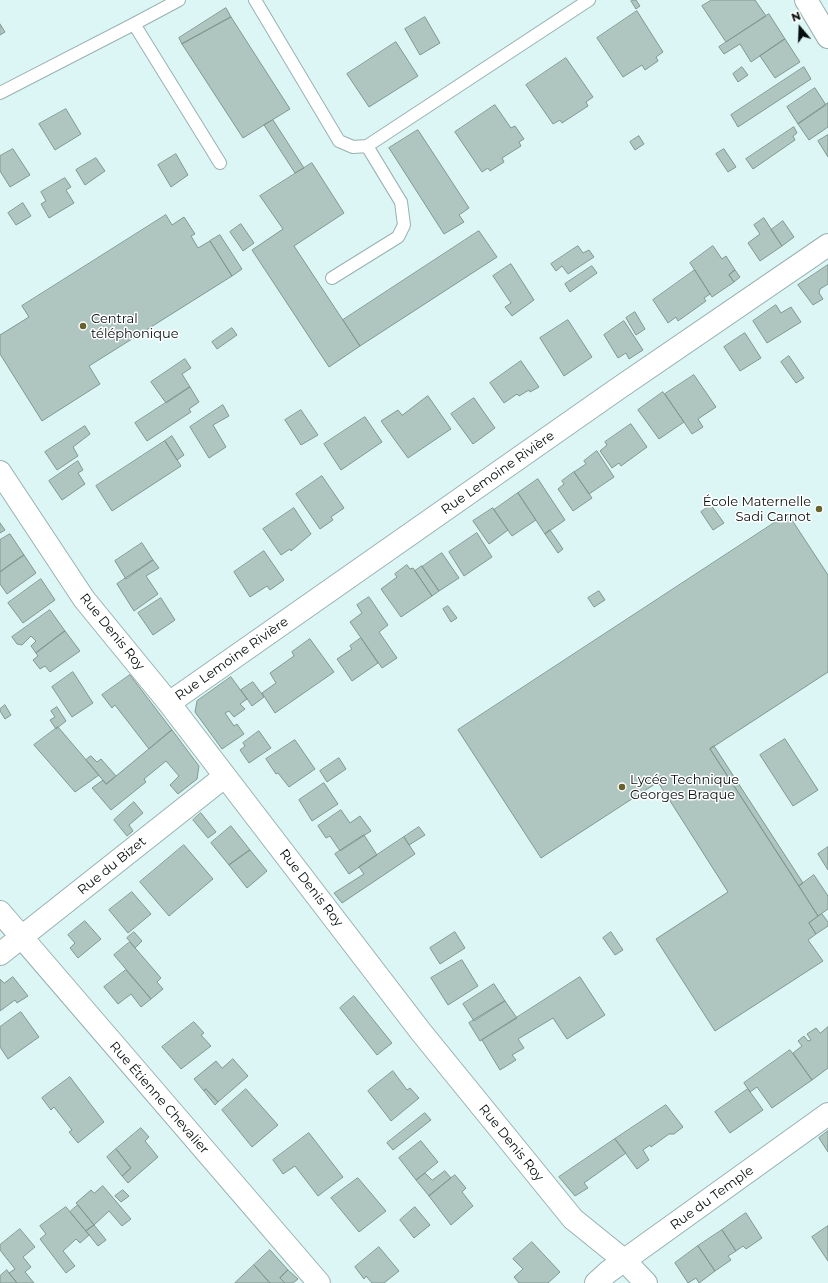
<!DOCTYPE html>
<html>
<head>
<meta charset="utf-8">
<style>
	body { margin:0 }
	#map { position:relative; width:828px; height:1283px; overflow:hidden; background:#dcf6f5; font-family:Montserrat,sans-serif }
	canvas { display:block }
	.north { position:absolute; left:780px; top:8px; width:40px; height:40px; -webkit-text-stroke:3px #fff; paint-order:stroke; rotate:341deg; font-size:11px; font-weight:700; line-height:16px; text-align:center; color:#060e0e }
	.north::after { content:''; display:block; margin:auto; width:14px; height:18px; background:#060e0e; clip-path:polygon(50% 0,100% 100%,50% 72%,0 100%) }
</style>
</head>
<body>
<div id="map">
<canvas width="828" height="1283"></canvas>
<div class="north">N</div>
</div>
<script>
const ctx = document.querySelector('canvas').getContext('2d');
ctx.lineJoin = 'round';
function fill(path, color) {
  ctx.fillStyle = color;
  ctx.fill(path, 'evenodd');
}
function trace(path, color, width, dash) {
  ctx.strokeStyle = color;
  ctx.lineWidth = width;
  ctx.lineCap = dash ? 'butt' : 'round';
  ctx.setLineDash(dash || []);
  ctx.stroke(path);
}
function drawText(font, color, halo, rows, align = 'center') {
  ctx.font = font + ' Montserrat,sans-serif';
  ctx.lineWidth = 3;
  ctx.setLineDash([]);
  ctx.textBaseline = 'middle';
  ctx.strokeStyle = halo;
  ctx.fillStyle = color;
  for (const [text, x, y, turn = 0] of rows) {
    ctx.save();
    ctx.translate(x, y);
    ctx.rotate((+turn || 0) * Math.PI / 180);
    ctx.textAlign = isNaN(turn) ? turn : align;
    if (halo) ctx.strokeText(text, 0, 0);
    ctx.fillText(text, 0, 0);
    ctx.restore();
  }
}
const building = new Path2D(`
	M632 0H636L640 6 636 9 631 1Z
	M712 0H755L766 16 726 42 702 6Z
	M226 8 231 17 182 44 179 38Z
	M637 11 663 52 656 57 658 61 645 70 642 65 623 77 597 38Z
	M769 14 785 39 751 62 740 44 724 54 719 47Z
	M231 17 290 109 243 138 182 44Z
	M425 17 440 43 420 55 405 29Z
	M0 24 5 32 0 35Z
	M785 39 800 62 775 78 760 56Z
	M396 42 418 76 369 107 347 74Z
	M566 58 593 97 586 102 588 106 562 123 560 120 553 124 526 85Z
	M742 67 748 75 738 82 733 74Z
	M804 67 811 79 738 127 731 115Z
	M815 88 826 105 798 124 787 107Z
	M828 103V127L809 140 798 124Z
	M495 105 511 128 515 126 524 139 519 142 521 146 502 158 504 162 490 171 488 168 482 172 455 132Z
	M66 109 81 134 55 150 39 124Z
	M273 120 304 168 295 173 264 125Z
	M794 127 797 133 793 136 795 140 753 169 746 159Z
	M418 130 469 208 459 215 464 222 444 234 389 148Z
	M828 135V157L818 141Z
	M639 136 644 144 635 150 630 142Z
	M13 149 30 175 10 187 0 171V156Z
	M724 149 736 167 728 172 716 154Z
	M176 154 188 175 171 187 158 165Z
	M96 158 105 171 85 185 76 170Z
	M312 163 344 213 294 246 360 346 329 367 252 250 283 229 260 196Z
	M65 178 71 187 66 190 74 203 49 218 41 204 46 201 41 192Z
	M23 203 31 216 16 225 8 213Z
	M166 215 172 225 184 217 195 234 191 236 198 248 210 241 232 276 89 366 100 384 42 421 0 354V335L29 317 22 306Z
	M764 218 782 246 760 261 748 243 760 234 754 225Z
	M783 221 794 237 782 246 771 230Z
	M241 224 254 243 243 251 230 232Z
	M479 231 497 257 360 346 343 320Z
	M220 235 242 269 232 276 210 241Z
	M578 246 583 253 589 250 594 257 568 274 562 266 556 271 551 264Z
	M713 246 722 259 726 256 735 270 729 275 734 282 712 297 690 263Z
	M511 264 534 300 512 316 505 307 511 303 493 276Z
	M828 265V284L820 289 819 293 823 299 813 305 798 285Z
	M592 266 597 273 570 292 565 284Z
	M695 270 710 294 704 298 706 301 678 321 676 317 668 323 653 300Z
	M735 270 740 277 734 282 729 275Z
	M776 305 781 313 791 307 801 322 767 343 753 321Z
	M635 312 645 329 636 335 626 318Z
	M568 320 592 357 564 376 540 338Z
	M624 321 643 350 629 359 626 353 618 358 604 335Z
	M232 328 237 335 217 349 212 342Z
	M745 333 761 358 740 371 724 347Z
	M789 356 804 378 796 383 781 362Z
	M185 359 191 368 182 374 190 387 166 403 151 382Z
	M521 361 539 387 530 392 529 390 519 396 517 394 504 403 490 383Z
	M694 375 716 407 698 419 703 427 692 434 665 394Z
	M190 387 199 402 189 409 191 412 147 441 135 423Z
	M663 392 684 422 659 439 638 410Z
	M428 396 451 429 408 458 381 421 398 410 402 415Z
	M474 398 495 428 473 444 451 414Z
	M223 405 229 416 213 425 226 447 209 458 190 427Z
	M301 410 318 435 301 445 285 420Z
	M365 417 382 442 341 470 324 444Z
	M631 424 647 447 621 466 619 463 612 468 600 451 607 445 605 442Z
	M85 426 90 434 73 447 78 456 57 470 45 452Z
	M172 436 184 455 177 460 165 441Z
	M165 441 181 466 112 511 96 486Z
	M597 451 614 477 589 494 574 472 586 464 584 461Z
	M78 461 83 470 78 473 85 484 62 500 49 481Z
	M574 472 592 498 573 511 558 489 564 484 562 481Z
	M322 476 344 508 331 517 333 520 320 529 296 494Z
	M538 479 565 520 545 534 518 493Z
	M518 493 536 520 512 536 494 510Z
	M711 505 724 523 713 530 701 512Z
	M294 508 311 534 291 551 290 549 281 555 263 529Z
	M493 508 508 530 489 544 473 521Z
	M788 514 828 575V672L710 749 818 916 809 923 816 934 808 940 823 961 715 1031 656 939 728 892 658 782 541 858 458 730Z
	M0 523 5 530 0 533Z
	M550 530 563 549 558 553 545 534Z
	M477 533 492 557 464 576 449 552Z
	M10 534 24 555 0 572V540Z
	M142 543 153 560 126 579 115 561Z
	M264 551 284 580 270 590 267 586 250 597 234 572Z
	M442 553 459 578 439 591 422 567Z
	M24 555 36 573 7 594 0 584V572Z
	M153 560 159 568 146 576 158 594 134 611 117 584Z
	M407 565 410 569 413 568 432 596 401 617 381 589 397 577 395 574Z
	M422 566 439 591 432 596 415 571Z
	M41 579 55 600 23 623 8 603Z
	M599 591 605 600 594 607 588 598Z
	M369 597 388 625 379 632 397 658 382 668 350 622 362 613 357 605Z
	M161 598 175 620 153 635 138 613Z
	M448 606 457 618 451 622 443 609Z
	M50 610 65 631 36 653 31 646 36 641 31 636 22 645 17 644 12 637Z
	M65 631 80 651 50 672 45 666 40 669 33 660 38 656 36 653Z
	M361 638 378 663 352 681 337 659 352 649 350 646Z
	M310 639 334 672 275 713 262 693 276 683 270 673 294 656 292 652Z
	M73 672 93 703 72 717 52 687Z
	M130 675 172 730 149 749 115 705 112 708 102 695Z
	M231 677 247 699 240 704 245 709 234 717 229 711 225 713 234 726 237 724 244 734 222 749 195 712 197 701Z
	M253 682 264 697 252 706 241 690Z
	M5 705 11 715 5 719 0 711V709Z
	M57 707 66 721 56 729 50 720 55 717 51 711Z
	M58 727 99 775 75 792 34 745Z
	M172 730 199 766 197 779 178 794 170 785 179 776 166 761 144 779 146 782 111 810 92 788 103 780 106 784Z
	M259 731 271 748 249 763 240 750 245 746 243 743Z
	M785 739 818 790 793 806 760 755Z
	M295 740 315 769 289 787 278 773 276 774 266 759Z
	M714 746 803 883 799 886 710 749Z
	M91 756 97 762 101 759 116 776 106 784 86 760Z
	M339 758 346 769 327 782 320 771Z
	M324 783 338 804 312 821 299 800Z
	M134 802 143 813 129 825 133 831 127 836 114 820Z
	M341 810 350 823 360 816 371 831 340 851 330 836 326 838 318 826Z
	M201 813 216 832 208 838 193 820Z
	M231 826 250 850 229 865 211 843Z
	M419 827 425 835 409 845 404 837Z
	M364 835 377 855 349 874 335 854Z
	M404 837 415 854 342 903 334 893 364 874 359 867Z
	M184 845 213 879 169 916 140 882Z
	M828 847V870L818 854Z
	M250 850 267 871 247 888 229 865Z
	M814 875 828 896V909L818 916 799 886Z
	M132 892 151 914 128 933 109 910Z
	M822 914 828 922V926L816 934 809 923Z
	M85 921 101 939 78 958 70 948 75 943 68 935Z
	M134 932 142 941 135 948 127 938Z
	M455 932 465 948 440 964 430 948Z
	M611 932 623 950 615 955 603 938Z
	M130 942 161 978 157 982 163 989 151 999 114 955Z
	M462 960 478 986 448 1005 431 978Z
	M126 970 151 999 141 1007 131 994 118 1004 104 987Z
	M13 977 28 996 17 1003 15 1000 0 1011V979L4 983Z
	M580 977 605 1015 567 1039 553 1018 518 1039 524 1048 512 1055 516 1060 500 1070 482 1040Z
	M494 984 505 1001 474 1021 463 1004Z
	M354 996 392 1043 377 1055 340 1008Z
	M505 1001 517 1018 480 1041 469 1023Z
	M21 1012 39 1037 8 1059 0 1047V1027Z
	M194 1022 204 1033 201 1035 211 1046 181 1069 162 1047Z
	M828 1027V1068L812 1080 793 1053 802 1046 798 1041 804 1036 808 1041 811 1040 807 1034 816 1028 820 1033Z
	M790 1050 812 1080 772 1108 757 1087 750 1092 744 1083Z
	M233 1059 248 1076 218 1102 206 1089 204 1091 194 1079 216 1061 222 1068Z
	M393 1071 407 1090 410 1088 419 1098 391 1121 368 1091Z
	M70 1077 104 1122 78 1143 69 1132 72 1130 54 1107 51 1110 42 1098Z
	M206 1089 218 1102 215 1105 204 1091Z
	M246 1089 278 1125 252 1147 222 1110Z
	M748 1089 763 1110 730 1133 715 1112Z
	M666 1105 683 1127 674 1134H669L651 1147 650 1145 643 1150 649 1160 637 1169 615 1139Z
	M425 1113 431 1120 393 1150 387 1143Z
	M141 1128 149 1137 145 1141 158 1157 128 1183 122 1176 131 1168 116 1149Z
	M828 1131V1152L819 1138Z
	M309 1133 343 1177 318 1196 295 1166 283 1174 273 1160Z
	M615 1139 626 1153 584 1183 588 1188 575 1196 559 1177Z
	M421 1141 438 1162 416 1180 399 1158Z
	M116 1149 131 1168 122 1176 107 1157Z
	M445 1171 451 1178 429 1196 416 1180 425 1173 432 1180Z
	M455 1175 466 1188 462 1192 473 1206 451 1225 429 1196Z
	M358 1178 386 1211 359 1232 331 1198Z
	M103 1186 131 1219 122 1226 109 1211 94 1225 76 1203 91 1190 94 1193Z
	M123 1190 129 1196 121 1202 115 1196Z
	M78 1205 94 1225 86 1231 70 1212Z
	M66 1207 89 1235 80 1243 76 1239 63 1251 75 1266 66 1273 40 1239 46 1234 40 1226Z
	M415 1207 430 1225 414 1238 400 1220Z
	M746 1213 762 1238 746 1249 743 1246 736 1251 722 1230Z
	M94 1225 106 1240 98 1246 86 1231Z
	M828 1226V1261L812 1237Z
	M20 1229 35 1247 23 1257 31 1267 25 1272 34 1283H17L9 1273 15 1269 0 1250V1245Z
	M722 1230 736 1251 728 1256 731 1260 715 1271 698 1246Z
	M532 1242 560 1272 548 1283H519L514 1277 523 1269 513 1259Z
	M698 1246 715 1271 699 1283 696 1278 688 1283 675 1263Z
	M379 1247 399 1271 384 1283H372L366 1276 364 1279 355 1267Z
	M270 1250 288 1270 280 1278 285 1283H270L254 1265Z
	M254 1265 270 1283H235Z
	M7 1270 9 1273 17 1283H0V1276Z
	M288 1270 298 1279 293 1283H285L280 1278Z`);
const service = new Path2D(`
	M255 0 339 141 353 147 367 146 589 0
	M134 24 179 0
	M0 93 134 24 220 163
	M332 278 398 237 404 225 401 202 367 146`);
const minor = new Path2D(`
	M806 0 828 37
	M0 472 84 599 169 703 421 1032 573 1219 625 1261 646 1283
	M169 703 616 390 828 245
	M0 912 319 1283
	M0 954 224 777
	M596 1283 608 1272 828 1114`);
const markers = [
	[83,326,4,"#68622f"],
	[819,509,4,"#68622f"],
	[622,787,4,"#68622f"]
];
const poiNames = [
	["Central",91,319],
	["téléphonique",91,334],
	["École Maternelle",811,502,"right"],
	["Sadi Carnot",811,517,"right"],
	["Lycée Technique",630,780],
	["Georges Braque",630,795]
];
const streetNames = [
	["Rue Lemoine Rivière",498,473,-35],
	["Rue Denis Roy",112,632,51],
	["Rue Lemoine Rivière",232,659,-35],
	["Rue du Bizet",112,866,-39],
	["Rue Denis Roy",311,888,52],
	["Rue Étienne Chevalier",159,1098,49],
	["Rue Denis Roy",511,1143,51],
	["Rue du Temple",712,1198,-36]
];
fill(building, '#aec6bf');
trace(building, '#819891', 1);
trace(service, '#99b1b1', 14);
trace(minor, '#99b1b1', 24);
trace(service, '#fff', 12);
trace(minor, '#fff', 22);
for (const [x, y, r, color] of markers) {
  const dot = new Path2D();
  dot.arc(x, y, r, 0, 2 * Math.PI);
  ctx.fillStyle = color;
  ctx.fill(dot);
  trace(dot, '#fff', 1.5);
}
drawText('13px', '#060e0e', '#fff', poiNames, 'left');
drawText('13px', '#060e0e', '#fff', streetNames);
</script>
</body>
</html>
